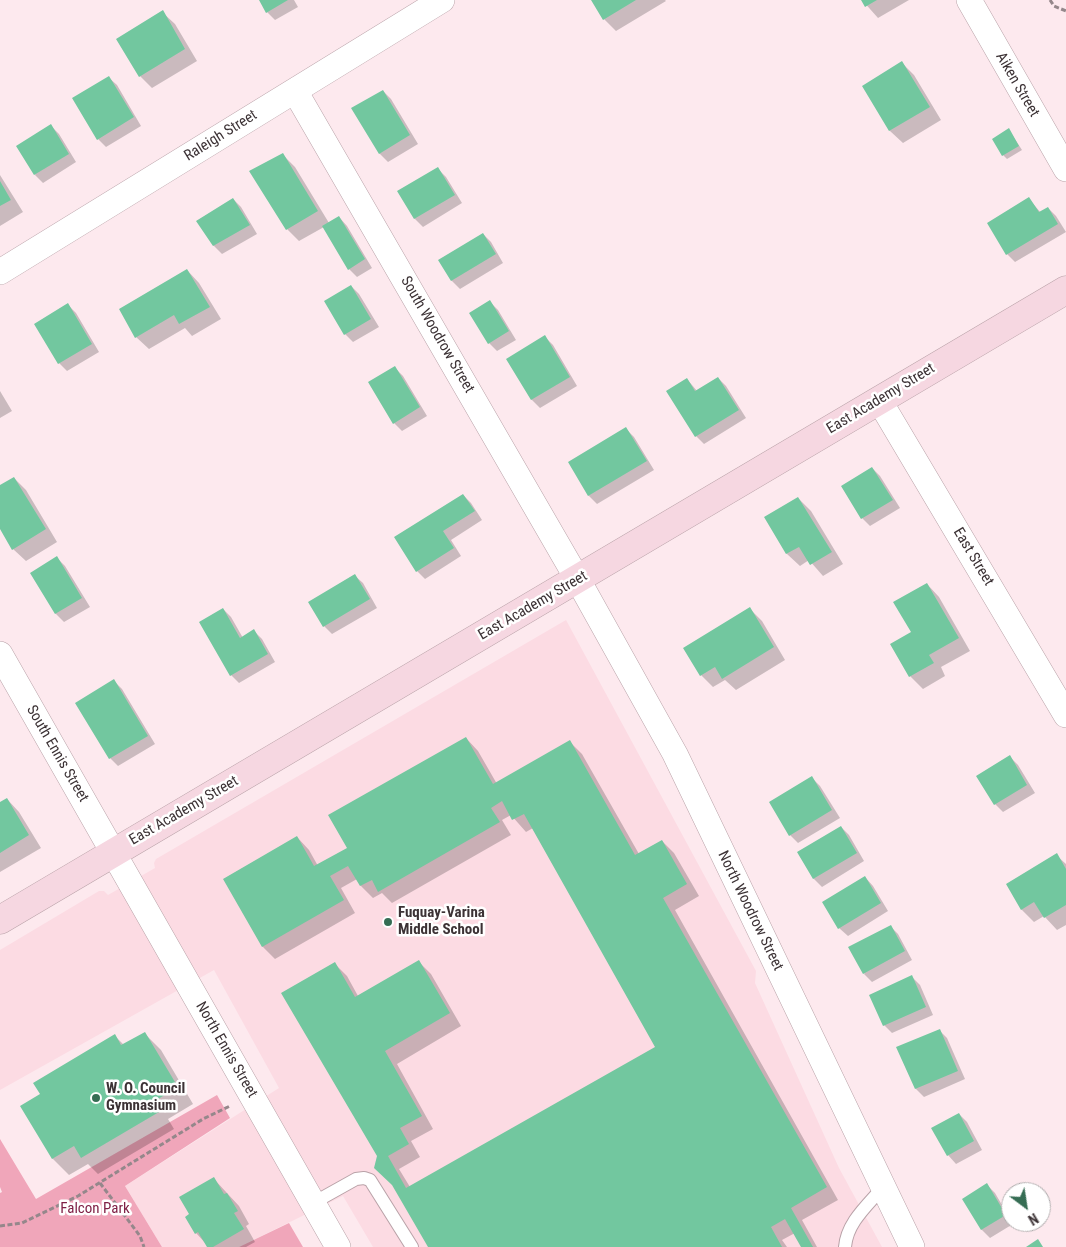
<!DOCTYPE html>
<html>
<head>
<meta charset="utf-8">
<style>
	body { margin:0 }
	#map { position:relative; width:1066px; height:1247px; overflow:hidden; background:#fde9ee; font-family:"Roboto Condensed",sans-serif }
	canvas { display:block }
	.north { position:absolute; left:1001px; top:1182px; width:50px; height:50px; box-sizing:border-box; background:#fff; border:1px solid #b1adae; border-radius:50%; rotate:149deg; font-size:14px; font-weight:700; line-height:20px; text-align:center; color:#3c3235 }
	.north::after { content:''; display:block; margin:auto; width:18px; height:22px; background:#366d54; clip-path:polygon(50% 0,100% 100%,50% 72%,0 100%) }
</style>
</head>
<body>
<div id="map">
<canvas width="1066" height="1247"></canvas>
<div class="north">N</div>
</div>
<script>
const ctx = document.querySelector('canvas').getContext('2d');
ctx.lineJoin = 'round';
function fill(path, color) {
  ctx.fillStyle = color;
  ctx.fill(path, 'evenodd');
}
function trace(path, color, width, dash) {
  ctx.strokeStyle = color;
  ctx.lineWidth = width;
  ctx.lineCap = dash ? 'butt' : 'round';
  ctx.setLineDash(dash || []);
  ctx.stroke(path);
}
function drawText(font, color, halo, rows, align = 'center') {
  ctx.font = font + ' "Roboto Condensed",sans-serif';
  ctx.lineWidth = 5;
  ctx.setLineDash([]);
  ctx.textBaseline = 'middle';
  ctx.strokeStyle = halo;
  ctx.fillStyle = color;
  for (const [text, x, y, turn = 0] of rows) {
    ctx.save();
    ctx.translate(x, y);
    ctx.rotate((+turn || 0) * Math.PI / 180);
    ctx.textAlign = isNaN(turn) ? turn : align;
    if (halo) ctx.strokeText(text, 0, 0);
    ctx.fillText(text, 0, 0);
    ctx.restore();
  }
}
const built = new Path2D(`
	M566 620 756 971 755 983 839 1168 882 1247H373L343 1196 239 1247H162L125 1186 279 1088 214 970 0 1090V950L99 891H104L108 895 155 868 154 863 156 859Z`);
const green = new Path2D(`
	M217 1095 230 1118 125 1186 162 1247H0V1193L2 1192 0 1187V1139L36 1199Z
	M289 1223 303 1247H239Z`);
const shadow = new Path2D(`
	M260 0H294L298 7 275 20 267 12Z
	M592 0H665L666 1 616 31 604 19Z
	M862 0H909L878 18Z
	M162 12 175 24 197 61 152 88 140 76Z
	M902 63 914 75 941 120 903 143 890 131 864 86Z
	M108 77 117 85 141 126 106 147 98 139Z
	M383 91 391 99 418 144 388 162 380 154 353 109Z
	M51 126 59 134 76 162 43 183 35 175Z
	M1009 130 1022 150 1007 159 1003 155Z
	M282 154 295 167 329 223 339 217 347 226 372 268 357 277 349 269 324 227 299 241 287 229Z
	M438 169 446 177 462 203 423 227 415 219 399 192Z
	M0 175 23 212 0 226Z
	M233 199 241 207 257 234 222 254 214 246 197 221Z
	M1029 199 1041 213 1048 208 1056 216 1066 232 1015 262 1007 254Z
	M483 234 491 242 503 263 460 289 452 281 439 260Z
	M187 270 199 283 221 319 192 336 185 328 149 349 136 337Z
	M351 286 359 294 379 327 353 342 345 334Z
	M490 302 498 310 516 340 497 351 489 343Z
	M68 305 76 313 99 352 67 371 59 363Z
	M545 337 553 345 577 386 540 408 532 400 508 359Z
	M395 368 403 376 427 416 402 431 394 423Z
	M718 378 726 386 746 418 704 444 696 436 687 379 697 391Z
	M0 391 12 411 0 418Z
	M626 429 634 437 654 470 597 504 589 496 570 463Z
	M872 468 880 476 900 508 870 526 862 518Z
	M14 478 26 490 57 542 26 561 13 549 0 526V487Z
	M463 495 471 503 482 520 451 540 461 556 425 579 417 571 396 538Z
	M798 498 811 511 843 564 823 576 809 560 800 566 787 554 766 518Z
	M57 558 65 566 90 607 64 622 56 614 32 573Z
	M354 575 363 583 377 608 332 634 324 626 310 602Z
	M927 584 939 597 970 651 941 667 945 676 923 689 910 676 892 644 912 633Z
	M223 609 231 617 243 638 254 631 262 639 275 662 239 683 231 675Z
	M750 609 762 621 785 660 736 690 725 680 713 687 701 675Z
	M114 681 122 689 155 744 118 766 110 758Z
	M466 738 478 751 497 784 570 742 582 754 639 854 662 841 674 853 699 896 675 910 838 1200 802 1220 817 1247H802L795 1233 782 1240 787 1247H430L379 1156 334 963 347 976 358 996 419 962 431 974 461 1026 397 1064 433 1129 411 1141 420 1157 399 1169 410 1187 657 1048 533 828 526 832 511 815 502 820 511 835 392 903 382 893 373 898 361 886 357 879 341 888 355 913 275 959 263 947 224 879 297 837 309 850 318 866 349 848Z
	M1010 757 1018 765 1035 793 1003 812 995 804Z
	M812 778 820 786 840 818 798 843 790 835Z
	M7 799 19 812 41 848 0 872V803Z
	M841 827 849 835 864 861 822 887 814 879 798 853Z
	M1056 855 1066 864V925L1057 930 1044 916 1034 922 1022 910 1007 884Z
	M865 877 873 886 888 911 848 936 839 928Z
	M890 926 898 934 912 960 872 982 864 974Z
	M912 977 920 985 933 1015 892 1033 884 1025Z
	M939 1030 947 1038 965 1079 924 1097 916 1089 898 1048Z
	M144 1033 161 1050 193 1104 168 1119 174 1129 98 1174 88 1164 69 1175 53 1159 22 1107 42 1095 115 1036 124 1045Z
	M959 1114 967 1122 982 1150 956 1164 948 1155Z
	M214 1179 239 1206 249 1224 246 1226 255 1242 246 1247H209L196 1233Z
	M987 1185 995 1193 1013 1224 990 1238 982 1230 964 1199Z`);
const building = new Path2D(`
	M259 0H288L266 13Z
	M591 0H636L603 20Z
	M861 0H877L865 7Z
	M163 10 185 49 139 77 116 39Z
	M902 61 930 107 889 131 862 86Z
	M109 76 134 117 97 140 72 98Z
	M383 90 410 135 379 154 351 108Z
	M51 124 69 154 34 175 16 146Z
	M1009 128 1019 146 1002 156 992 139Z
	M283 153 318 211 286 230 249 171Z
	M438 167 455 195 414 219 397 191Z
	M0 181 11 200 0 206Z
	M1029 197 1039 212 1048 207 1058 224 1006 255 987 223Z
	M233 198 250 225 213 246 196 221Z
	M339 216 365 259 348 270 322 226Z
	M483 233 496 254 451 281 438 260Z
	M187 269 210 307 179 324 174 315 135 338 119 309Z
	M351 285 371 319 344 335 324 301Z
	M490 300 509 331 488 344 469 313Z
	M68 303 92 344 58 364 34 324Z
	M545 335 570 377 531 400 506 359Z
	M395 366 420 407 393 424 368 382Z
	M718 377 739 410 695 437 666 391 687 378 695 391Z
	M626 427 647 461 588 496 568 462Z
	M872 467 893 500 861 519 841 486Z
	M14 477 46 529 12 550 0 529V485Z
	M463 494 475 511 443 531 454 548 416 572 394 537Z
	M798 497 832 552 810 565 799 547 786 554 764 517Z
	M57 556 82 598 55 614 30 573Z
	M355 574 370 599 323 627 308 602Z
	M927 583 959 638 929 655 934 663 909 677 890 644 911 632 893 602Z
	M750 607 774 647 722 679 715 667 700 676 683 648Z
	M223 608 240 638 254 629 268 654 230 676 199 622Z
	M114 679 148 736 109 759 75 703Z
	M466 737 493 784 570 740 635 855 662 840 687 884 663 898 827 1187 791 1208 813 1247H801L785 1219 771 1227 782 1247H428L392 1185 374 1168 377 1156 281 993 335 962 355 997 419 960 450 1013 385 1051 422 1116 400 1128 409 1144 388 1156 406 1188 655 1047 524 814 512 820 502 801 491 808 500 822 378 892 372 880 360 886 348 866 330 876 344 900 262 947 223 879 297 836 314 866 347 848 328 815Z
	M1010 755 1027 785 994 805 976 776Z
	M812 776 832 810 789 836 769 802Z
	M7 798 29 835 0 853V802Z
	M841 826 857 853 813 879 797 852Z
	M1057 853 1066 869V905L1044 918 1034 902 1021 910 1006 884Z
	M865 876 881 903 838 929 822 902Z
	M891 925 905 951 863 974 848 947Z
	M912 975 926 1007 883 1026 869 995Z
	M940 1029 958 1071 915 1089 896 1047Z
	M145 1032 178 1087 153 1102 159 1112 81 1158 74 1146 52 1159 20 1106 40 1094 33 1083 115 1034 121 1045Z
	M959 1113 974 1141 947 1156 931 1128Z
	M214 1177 224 1194 227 1193 238 1211 234 1213 244 1229 213 1247H207L198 1232 195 1234 185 1217 189 1214 179 1197Z
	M987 1183 1006 1215 981 1230 962 1199Z
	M1038 1239 1043 1247H1026Z`);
const path = new Path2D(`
	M1050 0 1054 6 1066 11
	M100 1183 140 1236 144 1247
	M0 1226 22 1223 78 1196 203 1119 230 1106`);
const lane = new Path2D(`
	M313 1203 356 1179 364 1178 370 1180 412 1247
	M845 1247C847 1222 868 1205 883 1187`);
const street = new Path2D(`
	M969 0 1066 169
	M295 91 578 580 675 754 912 1247
	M0 272 442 0
	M879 400 1066 715
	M0 654 338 1247`);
const secondary = new Path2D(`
	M0 920 1066 290`);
const markers = [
	[388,922,5,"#366d54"],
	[96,1098,5,"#366d54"]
];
const streetNames = [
	["Aiken Street",1017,85,60],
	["Raleigh Street",221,136,-32],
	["South Woodrow Street",437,335,60],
	["East Academy Street",881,399,-31],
	["East Street",973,557,59],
	["East Academy Street",533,606,-30],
	["South Ennis Street",57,754,60],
	["East Academy Street",184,811,-30],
	["North Woodrow Street",750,911,64],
	["North Ennis Street",226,1050,60]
];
const poiNames = [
	["Fuquay-Varina",398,913],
	["Middle School",398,930],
	["W. O. Council",106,1089],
	["Gymnasium",106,1106]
];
const parkNames = [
	["Falcon Park",95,1209]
];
fill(built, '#fcdbe3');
fill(green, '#f0a6ba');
fill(shadow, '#0003');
fill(building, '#72c79f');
trace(lane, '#b9a2a8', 14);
trace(street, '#b9a2a8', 26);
trace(secondary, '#b9a2a8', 29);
trace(path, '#95878b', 3, [5, 2.5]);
trace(lane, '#fff', 12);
trace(street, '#fff', 25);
trace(secondary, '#f6d7e1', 28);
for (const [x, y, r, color] of markers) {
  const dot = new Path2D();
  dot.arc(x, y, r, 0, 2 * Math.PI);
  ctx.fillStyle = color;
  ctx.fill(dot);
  trace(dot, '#fff', 2);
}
drawText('15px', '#3c3235', '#fff', streetNames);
drawText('bold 15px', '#3c3235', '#fff', poiNames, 'left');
drawText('15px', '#7f2046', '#fff', parkNames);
</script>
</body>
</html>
